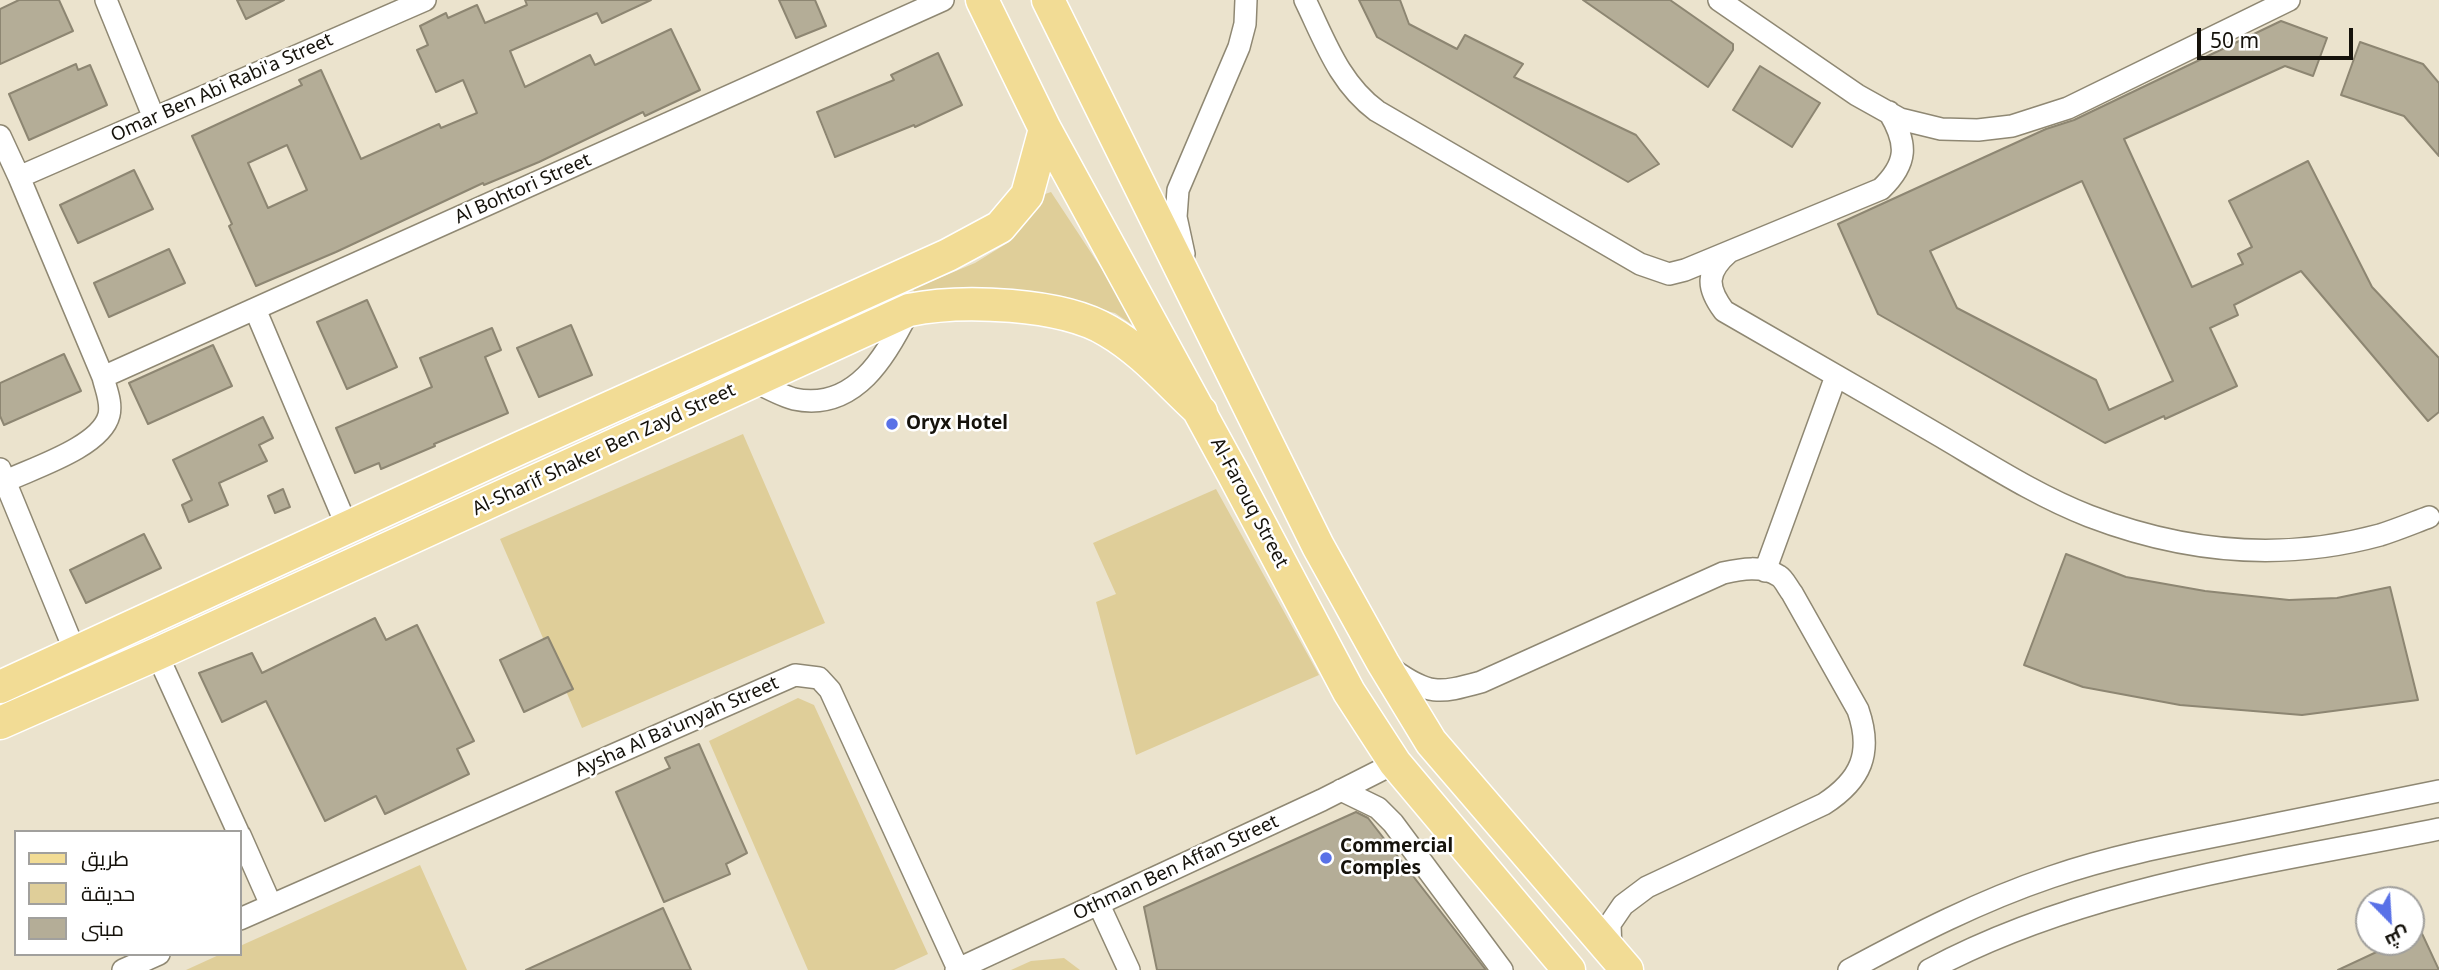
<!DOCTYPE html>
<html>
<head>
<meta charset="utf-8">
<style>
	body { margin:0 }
	#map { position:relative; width:2439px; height:970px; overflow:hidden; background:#ebe3cd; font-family:"Noto Sans",Cairo,sans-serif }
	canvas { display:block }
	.legend { position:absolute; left:14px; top:830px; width:228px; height:126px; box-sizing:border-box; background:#fff; border:2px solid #a1a09d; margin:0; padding:9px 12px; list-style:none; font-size:21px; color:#15120b }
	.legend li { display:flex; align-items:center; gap:14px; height:35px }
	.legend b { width:35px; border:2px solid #a1a09d }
	.north { position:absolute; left:2355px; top:886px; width:70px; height:70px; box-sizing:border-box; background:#fff; border:2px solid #a1a09d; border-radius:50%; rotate:156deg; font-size:19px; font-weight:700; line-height:28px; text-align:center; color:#15120b }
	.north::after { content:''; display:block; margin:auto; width:24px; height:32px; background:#5971e7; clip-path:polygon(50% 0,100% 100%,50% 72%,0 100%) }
	.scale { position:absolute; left:2197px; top:28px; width:156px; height:32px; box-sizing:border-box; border:4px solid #15120b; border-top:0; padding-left:9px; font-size:21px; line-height:24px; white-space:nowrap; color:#15120b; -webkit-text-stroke:5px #fff; paint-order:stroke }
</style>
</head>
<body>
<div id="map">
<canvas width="2439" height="970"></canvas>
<ul class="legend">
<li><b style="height:9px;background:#f2dc95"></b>طريق</li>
<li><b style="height:19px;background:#dfce99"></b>حديقة</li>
<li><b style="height:19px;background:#b4ad97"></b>مبنى</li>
</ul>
<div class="north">ش</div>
<div class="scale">50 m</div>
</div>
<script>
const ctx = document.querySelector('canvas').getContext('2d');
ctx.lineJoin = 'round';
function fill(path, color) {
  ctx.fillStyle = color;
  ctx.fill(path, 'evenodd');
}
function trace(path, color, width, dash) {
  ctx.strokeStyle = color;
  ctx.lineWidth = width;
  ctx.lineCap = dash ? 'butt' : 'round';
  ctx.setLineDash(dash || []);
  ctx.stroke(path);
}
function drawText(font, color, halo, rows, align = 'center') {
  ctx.font = font + ' "Noto Sans",sans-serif';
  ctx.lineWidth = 5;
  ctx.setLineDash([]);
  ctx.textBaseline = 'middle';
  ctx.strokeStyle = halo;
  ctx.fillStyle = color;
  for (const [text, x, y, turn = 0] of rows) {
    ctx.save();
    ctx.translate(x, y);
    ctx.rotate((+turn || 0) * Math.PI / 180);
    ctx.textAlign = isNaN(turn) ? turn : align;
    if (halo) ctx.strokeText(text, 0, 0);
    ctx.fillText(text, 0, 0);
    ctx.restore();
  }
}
const green = new Path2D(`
	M1051 192 1144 333 1115 313 1048 297 917 300 913 289 975 263 1009 242 1045 194Z
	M743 434 825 623 582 728 500 539Z
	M1216 489 1319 675 1136 755 1096 602 1116 594 1093 543Z
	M798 698 814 705 928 954 894 970H808L709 741Z
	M420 865 467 970H186L221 954H240V946Z
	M1064 958 1080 970H1011L1031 961Z`);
const building = new Path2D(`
	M19 0H59L73 31 0 64V9Z
	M237 0H284L246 19Z
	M525 0H651L602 23 597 13 510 51 525 87 590 55 595 65 671 29 700 90 645 116 643 112 539 162 484 185 483 183 336 252 256 286 229 226 232 224 192 136 302 85 299 80 321 70 361 159 439 124 441 128 477 113 463 80 436 92 417 50 428 45 420 26 446 13 448 18 477 5 485 23 527 5ZM287 145 307 190 268 208 248 163Z
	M779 0H815L826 26 796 38Z
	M1359 0H1400L1409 24 1457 49 1465 35 1523 64 1514 77 1636 135 1659 164 1628 182 1377 37Z
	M1583 0H1670L1733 44V50L1708 87Z
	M2281 21 2327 38 2313 76 2285 66 2124 139 2192 287 2243 264 2238 254 2252 247 2229 201 2308 161 2372 287 2439 358V412L2428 421 2301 271 2234 305 2238 315 2210 328 2237 386 2165 419 2164 416 2105 443 1878 314 1838 224 2046 129 2074 120ZM2082 181 2173 381 2109 410 2096 380 1957 308 1930 251Z
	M2360 42 2423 64 2439 83V156L2404 116 2341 95Z
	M938 53 962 105 915 127 914 125 835 157 817 112 894 80 891 75Z
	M76 64 78 70 90 65 107 105 29 140 9 94Z
	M1760 66 1820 103 1792 147 1733 110Z
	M134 170 153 209 78 243 60 205Z
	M169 249 185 283 109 317 94 283Z
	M367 300 397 367 347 389 317 322Z
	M571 325 592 375 539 397 517 348Z
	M492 328 501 350 485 357 508 413 434 444 435 446 381 469 379 463 355 473 336 428 432 387 420 358Z
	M213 345 232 386 148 424 129 383Z
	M64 354 81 391 4 425 0 416V383Z
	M263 417 273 438 259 445 267 461 219 483 228 505 189 522 182 505 192 500 173 460Z
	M283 489 290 507 275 513 268 496Z
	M144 534 161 568 86 603 70 570Z
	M2066 554 2126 577 2205 591 2289 600 2337 598 2390 587 2418 700 2302 715 2180 705 2083 687 2024 665Z
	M375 618 386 640 417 625 474 741 457 749 469 774 385 814 376 796 325 821 266 701 222 722 199 673 252 653 262 673Z
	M548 637 573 689 524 712 500 660Z
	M699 744 747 853 726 864 730 874 664 902 616 792 670 768 665 758Z
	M1356 812 1368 818 1486 970H1157L1144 907Z
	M663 908 691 970H526Z
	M2411 910 2439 970H2338L2398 942H2411Z`);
const minor = new Path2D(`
	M106 0 154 118
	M1305 0C1325 41 1339 83 1377 111L1640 264 1669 274 1685 270 1881 189C1908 163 1908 144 1889 112
	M1719 0 1857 95 1900 119 1941 129 1978 130 2012 126 2068 108 2289 0
	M0 136 19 177 103 377C106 390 112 402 109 415 101 447 33 468 6 481
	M19 177 425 0
	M1729 252C1706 272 1706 287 1724 311 1795 352 1865 392 1935 433 1985 462 2035 495 2089 516 2183 552 2281 562 2380 535 2396 530 2413 523 2429 517
	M1184 254 1176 217 1178 190 1239 47 1245 24 1246 0
	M255 309 348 529
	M103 377 943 0
	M754 381C767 388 780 395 794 399 855 412 887 355 909 310
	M0 469 76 654
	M1765 571 1836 376
	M157 654 238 832
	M1392 669C1429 695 1438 694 1481 682L1723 573C1741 569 1762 565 1779 576 1784 579 1788 588 1792 593L1858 710C1873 753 1861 780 1824 804L1647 887 1623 905 1610 924 1611 952
	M1341 790 1378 808 1393 823 1502 970
	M240 835 271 905
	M1099 905 1129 970
	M240 919 795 675 819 678 830 690 958 969
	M123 970 159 954
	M956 970 1322 800 1395 763
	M1849 970C1914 935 1980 901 2051 877 2109 857 2170 845 2231 833 2300 819 2370 805 2439 791
	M1929 970C2086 886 2267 864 2439 829`);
const primary = new Path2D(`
	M982 0 1045 129 1234 475 1349 692 1395 763 1569 970
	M1048 0 1318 546 1383 663 1431 742 1627 970
	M0 687 520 448 948 255 1000 227 1027 195 1045 129
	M0 723 157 654 909 310C962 299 1062 303 1108 331 1144 352 1171 385 1201 412`);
const markers = [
	[892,424,7,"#5971e7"],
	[1326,858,7,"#5971e7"]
];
const streetNames = [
	["Omar Ben Abi Rabi'a Street",222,88,-24],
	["Al Bohtori Street",523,189,-24],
	["Al-Sharif Shaker Ben Zayd Street",604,450,-25],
	["Al-Farouq Street",1249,503,62],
	["Aysha Al Ba'unyah Street",677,727,-24],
	["Othman Ben Affan Street",1176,868,-25]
];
const poiNames = [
	["Oryx Hotel",906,424],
	["Commercial",1340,847],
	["Comples",1340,869]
];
fill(green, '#dfce99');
fill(building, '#b4ad97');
trace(building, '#8d8672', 2);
trace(minor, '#8f8873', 24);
trace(primary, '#fff', 35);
trace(minor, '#fff', 21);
trace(primary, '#f2dc95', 32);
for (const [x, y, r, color] of markers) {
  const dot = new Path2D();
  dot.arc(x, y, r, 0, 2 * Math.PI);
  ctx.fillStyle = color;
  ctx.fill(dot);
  trace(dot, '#fff', 2.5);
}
drawText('19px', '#15120b', '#fff', streetNames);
drawText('bold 19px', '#15120b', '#fff', poiNames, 'left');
</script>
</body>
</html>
